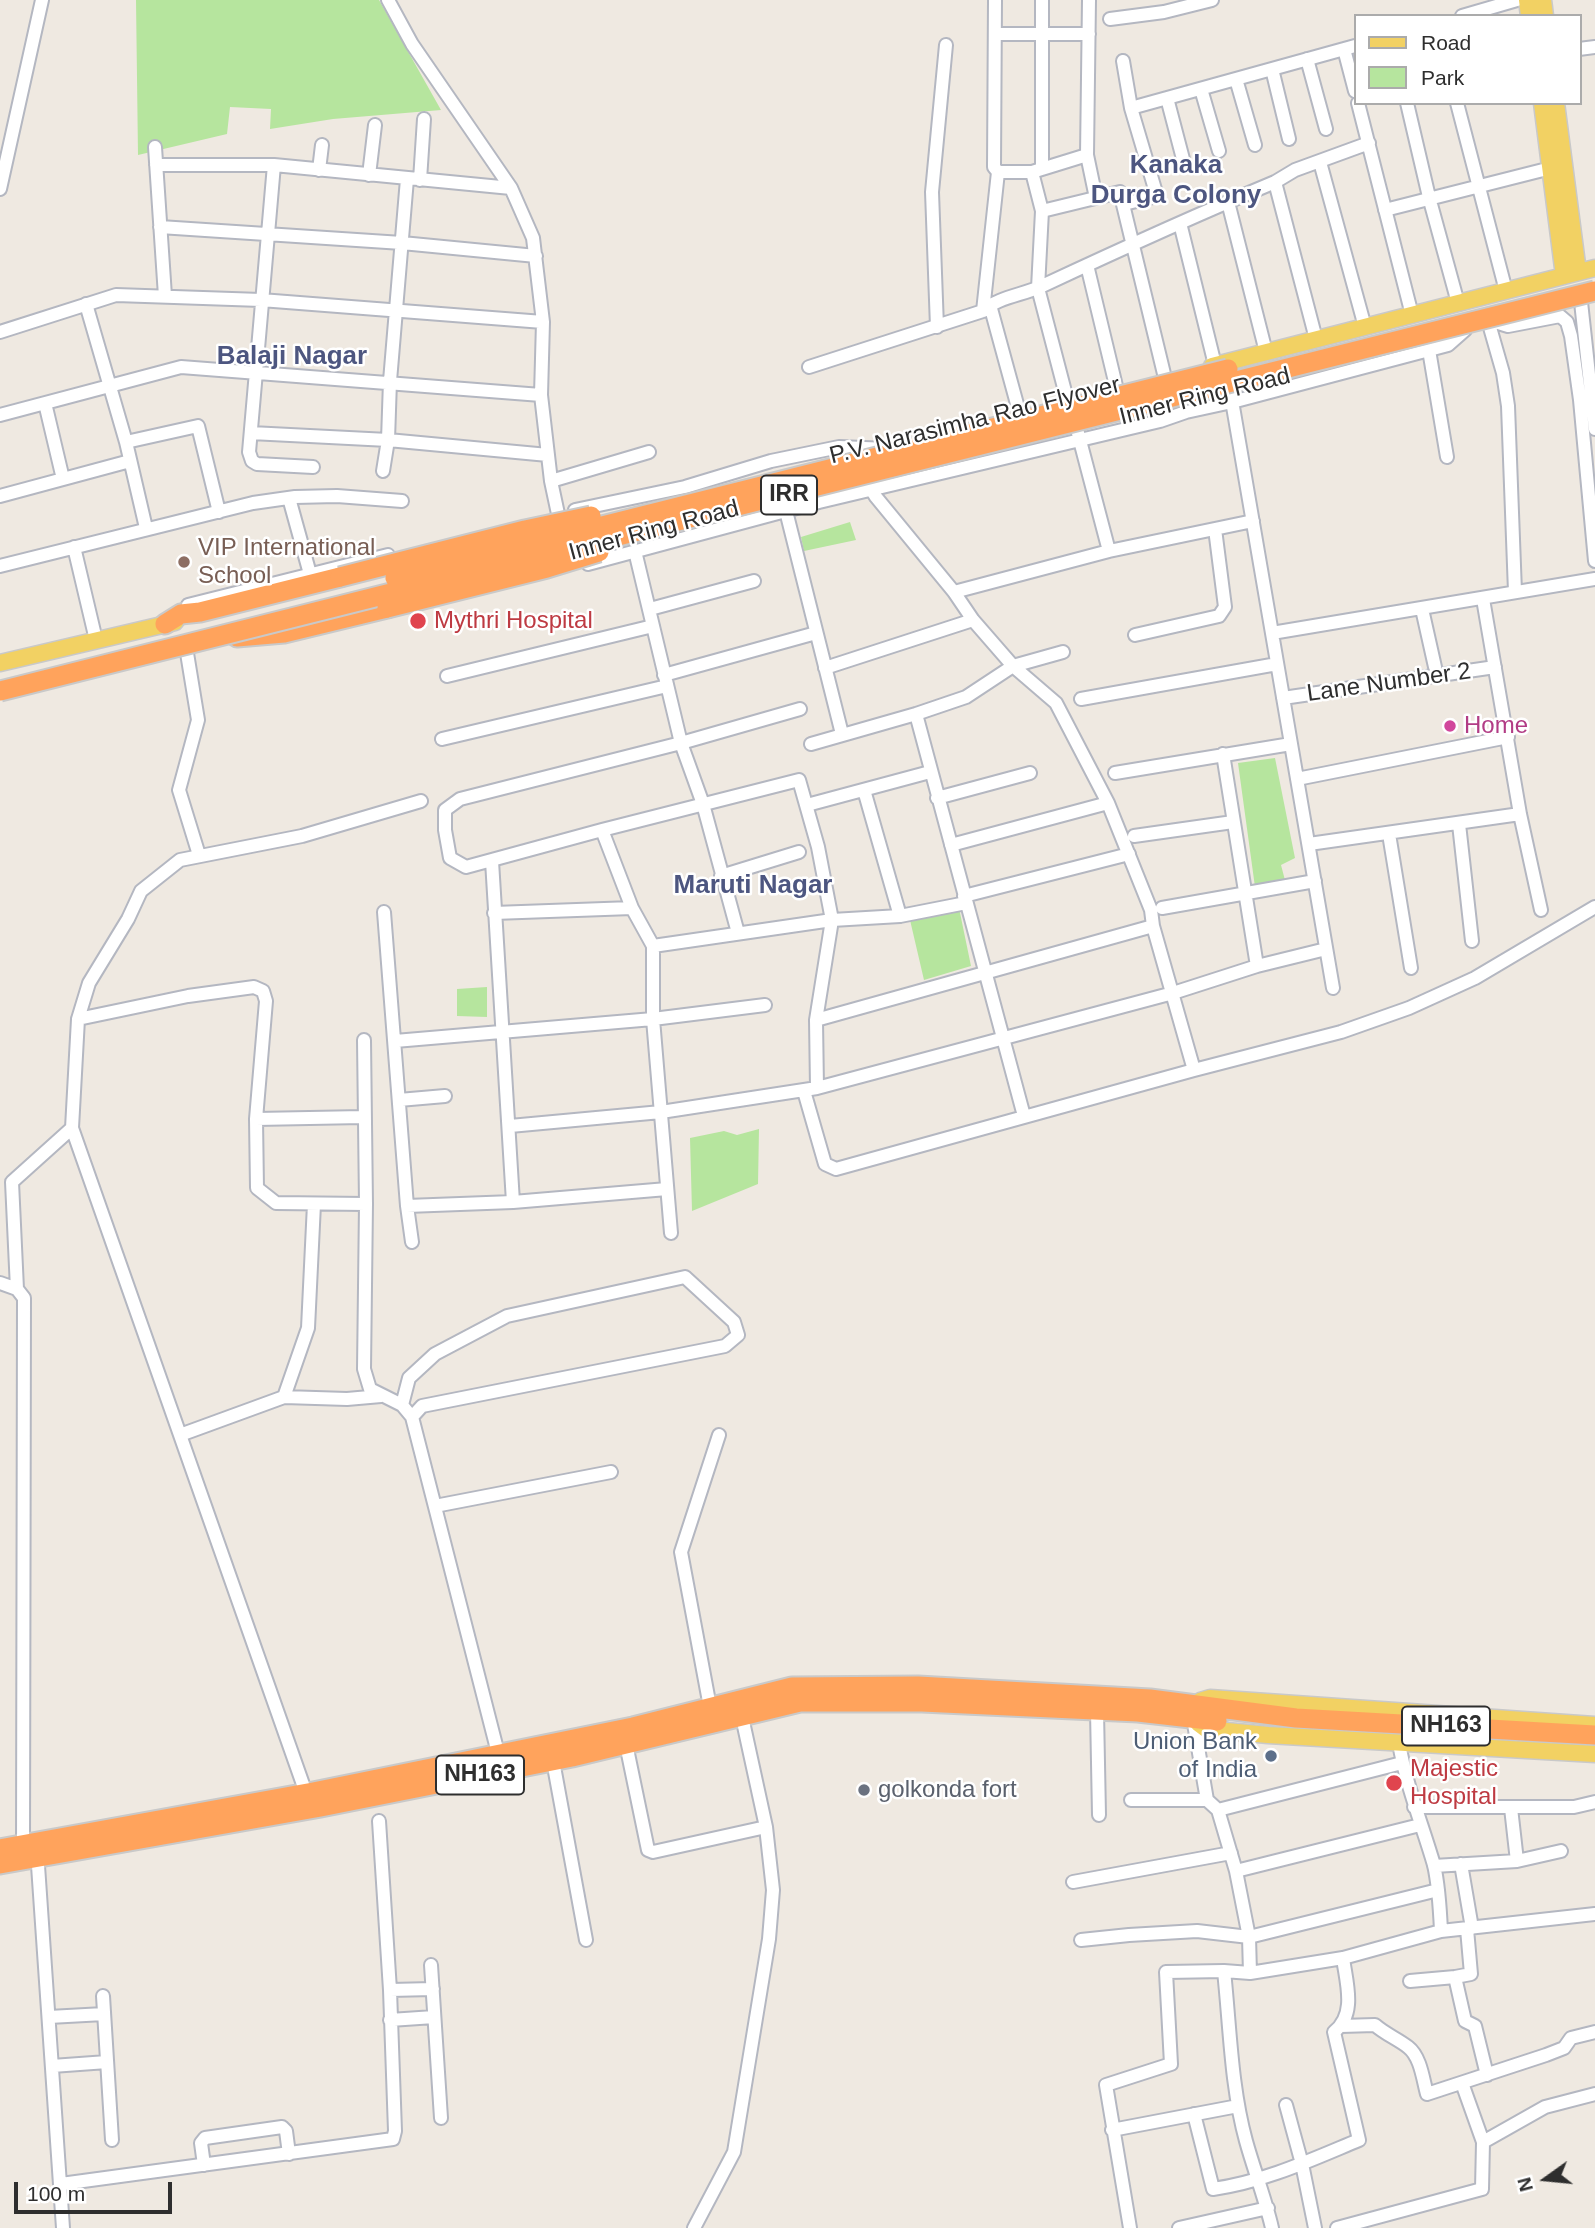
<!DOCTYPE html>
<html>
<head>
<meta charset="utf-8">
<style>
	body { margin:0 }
	#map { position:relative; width:1595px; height:2228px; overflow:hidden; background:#efe9e1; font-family:Helvetica,sans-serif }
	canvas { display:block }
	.legend { position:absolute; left:1354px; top:14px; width:228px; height:91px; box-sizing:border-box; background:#fff; border:2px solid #ababab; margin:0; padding:9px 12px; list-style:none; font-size:21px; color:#2e2e2e }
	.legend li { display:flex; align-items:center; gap:14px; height:35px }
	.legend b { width:35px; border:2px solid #ababab }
	.north { position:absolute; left:1511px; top:2144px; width:70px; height:70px; -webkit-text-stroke:5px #fff; paint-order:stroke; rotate:255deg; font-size:19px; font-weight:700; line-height:28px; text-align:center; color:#2e2e2e }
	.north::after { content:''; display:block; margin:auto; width:24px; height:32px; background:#2e2e2e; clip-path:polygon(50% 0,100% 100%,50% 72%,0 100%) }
	.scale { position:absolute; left:14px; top:2182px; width:158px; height:32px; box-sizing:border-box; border:4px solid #2e2e2e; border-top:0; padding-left:9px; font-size:21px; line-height:24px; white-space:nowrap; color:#2e2e2e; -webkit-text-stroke:5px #fff; paint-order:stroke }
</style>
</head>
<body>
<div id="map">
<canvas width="1595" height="2228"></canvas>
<ul class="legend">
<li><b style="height:9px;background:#f2d163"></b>Road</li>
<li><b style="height:19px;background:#b6e59e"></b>Park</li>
</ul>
<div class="north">N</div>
<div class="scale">100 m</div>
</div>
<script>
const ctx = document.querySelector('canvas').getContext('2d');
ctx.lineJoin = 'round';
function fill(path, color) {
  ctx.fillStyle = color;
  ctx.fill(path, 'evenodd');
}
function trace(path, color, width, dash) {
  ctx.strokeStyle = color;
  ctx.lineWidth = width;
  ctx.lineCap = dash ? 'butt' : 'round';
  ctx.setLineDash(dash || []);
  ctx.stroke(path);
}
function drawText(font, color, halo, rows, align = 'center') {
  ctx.font = font + ' Helvetica,sans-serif';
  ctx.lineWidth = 5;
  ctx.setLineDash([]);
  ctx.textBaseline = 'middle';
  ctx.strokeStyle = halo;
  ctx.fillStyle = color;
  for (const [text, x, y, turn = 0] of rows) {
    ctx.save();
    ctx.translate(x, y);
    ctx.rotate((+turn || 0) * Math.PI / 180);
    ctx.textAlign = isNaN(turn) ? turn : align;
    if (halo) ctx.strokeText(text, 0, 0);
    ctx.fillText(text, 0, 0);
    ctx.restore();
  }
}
const green = new Path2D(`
	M136 0H379L441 110 333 119 270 129 271 109 230 107 227 134 138 155Z
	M850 522 856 540 804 551 801 537Z
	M1275 758 1295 858 1281 865 1286 884 1255 887 1238 763Z
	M959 908 971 966 924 980 910 920Z
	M487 987V1017L457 1016V989Z
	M759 1129 758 1184 692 1211 690 1138 724 1131 737 1135Z`);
const minor = new Path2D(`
	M388 0 412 44 511 188 533 238 543 322 541 395 551 481 561 528
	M1042 0V169
	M1089 0 1087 155 1096 198
	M1462 16 1517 0
	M1110 19 1164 12 1212 0
	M995 34H1089
	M1344 49 1355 91
	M1579 49 1595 47
	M1307 59 1326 129
	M1123 61 1131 108 1157 196 1124 204
	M1272 69 1289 139
	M1236 79 1255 145
	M1201 89 1219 151
	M1167 98 1183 159
	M1358 103 1412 315
	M1407 103 1429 197 1458 303
	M1457 103 1506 291
	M1131 108 1355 46
	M155 147 165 296
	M1320 162 1365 327
	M156 165H274
	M319 170 322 145
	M998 172H1032L1087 155
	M1032 172 1042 211 1038 288 1068 403
	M369 175 375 125
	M420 180 424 119
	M1275 182 1316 339
	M0 189 42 0
	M1228 202 1266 352
	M1385 210 1551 168
	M1042 211 1120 192 1165 378
	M1180 223 1215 365
	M160 227 402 243 536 256
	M1087 265 1117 390
	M1581 302 1595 429
	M86 304 126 442 146 528
	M990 305 1020 415
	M983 311 998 172 994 167 995 0
	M1495 322 1508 326 1560 316 1567 322 1571 336 1580 400 1595 561
	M1489 324 1503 373 1508 406 1515 592
	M937 327 932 192 946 45
	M0 332 116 295 261 300 543 322
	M1429 350 1447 457
	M809 367 983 311C998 297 1023 295 1042 286 1119 250 1196 215 1275 182L1295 170 1369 143
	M1231 395 1333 988
	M45 403 63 479
	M0 415 181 367 541 395
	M251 433 388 440 548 455
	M1078 433 1109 551
	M126 442 198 426 219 512
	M313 467 257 464 252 461 249 452 274 165 511 188
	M383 471 388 440 390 381 407 179
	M551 481 649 452
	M868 484 876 497 954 592 973 620 1013 666 1056 703 1108 803 1151 910 1153 926 1194 1070
	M0 496 130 461
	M289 498 310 574
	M575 510 685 487 771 461 839 447 889 449
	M786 511 842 734
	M74 547 96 640
	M635 551 681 743 703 804 738 933
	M588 564 819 502 1160 421 1186 412 1232 402 1448 345 1465 330
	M0 566 253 503 295 497 337 496 402 501
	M954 592 1109 551 1253 521
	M1483 599 1520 814 1541 910
	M188 605 388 555
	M650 609 754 581
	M1422 609 1435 667
	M1272 633 1595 579
	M1135 635 1219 616 1225 607 1215 529
	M186 647 198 720 179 790 199 855
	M825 668 973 620
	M664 675 816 633
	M447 676 653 626
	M1283 698 1495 667
	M1081 699 1277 664
	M800 709 681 743 460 799 445 810V830L450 858 466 867 602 830 799 780 818 847 832 920 816 1020 817 1088
	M916 714 1024 1116
	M442 739 667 686
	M811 744 916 714 966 697 1013 666 1063 652
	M1223 754 1257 966
	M1115 773 1291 744
	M1297 779 1508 737
	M864 790 900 916
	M937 798 1030 773
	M807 805 930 772
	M1459 824 1472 941
	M602 830 632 908 653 946V1019L671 1233
	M1389 834 1411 968
	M1134 836 1233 822
	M1309 844 1520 814
	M951 845 1108 803
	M492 861 513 1202
	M721 876 799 852
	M964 896 1129 854
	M1162 908 1315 881
	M384 912 407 1206 412 1242
	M494 913 632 908
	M653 946 832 920 900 916 966 903
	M78 1019 188 996 254 987 263 991 266 1001 256 1119 257 1188 276 1203 366 1204
	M816 1020 1153 926
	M364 1040 366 1204 364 1369 370 1389 402 1405 412 1417 498 1753
	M395 1041 653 1019 765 1005
	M804 1091 825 1164 836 1169 1194 1070 1341 1032 1409 1008 1475 978 1595 907
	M399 1100 445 1096
	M256 1119 363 1117
	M510 1126 661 1112 817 1088 1173 993 1257 966 1326 949
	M72 1128 306 1793
	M407 1206 513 1202 667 1189
	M0 1283 17 1289 24 1298 23 1849
	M17 1289 12 1182 72 1128 78 1019 89 983 128 919 141 891 180 860 302 836 421 801
	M284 1397 308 1328 314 1204
	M402 1405 409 1378 435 1354 507 1316 685 1277 734 1322 738 1335 725 1346 422 1406 412 1417
	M180 1435 284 1397 347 1399 381 1396
	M435 1506 611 1472
	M710 1707 681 1552 719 1435
	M1097 1711 1099 1815
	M1193 1718 1207 1800 1218 1810 1236 1871 1249 1937 1250 1973
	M1399 1743C1406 1785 1422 1824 1434 1865 1439 1887 1440 1909 1441 1931
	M626 1744 648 1850 653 1852 766 1827
	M553 1761 586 1940
	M1131 1800H1207
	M1414 1807H1574L1595 1802
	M1511 1808 1517 1861
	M1218 1810 1402 1763
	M37 1851 63 2228
	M1461 1864 1472 1928
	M1434 1866 1517 1861 1561 1851
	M1236 1871 1420 1825
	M1073 1882 1231 1853
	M1081 1940 1129 1935 1197 1931 1249 1937 1438 1890
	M431 1965 441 2118
	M1224 1971 1250 1973 1343 1958 1441 1931 1595 1914
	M1455 1977 1465 2021 1475 2026 1487 2075
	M1410 1981 1455 1977 1471 1974 1467 1929
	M390 1990 433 1989
	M103 1996 112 2140
	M49 2017 104 2014
	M390 2020 434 2017
	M1341 2026 1375 2025C1385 2034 1398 2039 1408 2047 1421 2057 1423 2080 1427 2094L1546 2055 1564 2048 1571 2038 1595 2032
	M52 2066 107 2062
	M1462 2083 1483 2142
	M1286 2105 1302 2164 1315 2228
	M1194 2114 1213 2189C1264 2182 1313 2159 1359 2140L1334 2032C1357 2014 1346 1982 1343 1958
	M1112 2130 1238 2106
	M204 2165 201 2143 205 2138 282 2127 286 2131 289 2154
	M61 2184 393 2139 395 2131 390 1990 379 1821
	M694 2228 734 2152 769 1939 773 1890 766 1827 742 1717
	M1130 2228 1106 2085 1171 2064 1166 1972 1224 1971C1230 2027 1231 2087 1246 2141 1254 2170 1265 2198 1272 2228
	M1179 2228 1268 2208
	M1337 2228 1482 2189 1483 2142 1545 2107 1595 2094`);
const major = new Path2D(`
	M1527 0 1529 16
	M1543 0 1545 16
	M1542 103 1564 276
	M1556 103 1578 272
	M1212 366 1595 268
	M0 663 175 622
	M1200 1701 1210 1698 1595 1725
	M1198 1723 1206 1729 1268 1735 1595 1754`);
const highway = new Path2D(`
	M165 624 181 614 200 612 340 577
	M237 637 284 633 387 608
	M0 1849 313 1792 633 1727 792 1687 918 1686 1150 1699 1296 1718 1595 1735
	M0 1864 321 1807 572 1757 800 1702H922L1138 1712 1217 1721`);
const highwayBridge = new Path2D(`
	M340 577 525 530 591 516
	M395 578 1228 369
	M387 608 547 568 599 552
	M0 691 1595 291`);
const markers = [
	[184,562,7,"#8d6e63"],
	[418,621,9,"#e0444e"],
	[1450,726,7,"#d1479c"],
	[1271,1756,7,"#5c6f8a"],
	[1394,1783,9,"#e0444e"],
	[864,1790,7,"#6b7280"]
];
const shields = [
	[789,495,56],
	[1446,1726,88],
	[480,1775,88]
];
const shieldNames = [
	["IRR",789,495],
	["NH163",1446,1726],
	["NH163",480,1775]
];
const streetNames = [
	["Inner Ring Road",1205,397,-14],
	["P.V. Narasimha Rao Flyover",975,421,-14],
	["Inner Ring Road",654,531,-15],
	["Lane Number 2",1389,683,-8]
];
const educationNames = [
	["VIP International",198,548],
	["School",198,576]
];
const healthNames = [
	["Mythri Hospital",434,621],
	["Majestic",1410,1769],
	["Hospital",1410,1797]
];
const hotelNames = [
	["Home",1464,726]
];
const serviceNames = [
	["Union Bank",1257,1742],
	["of India",1257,1770]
];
const worshipNames = [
	["golkonda fort",878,1790]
];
const neighbourhoodNames = [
	["Kanaka",1176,166],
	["Durga Colony",1176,196],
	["Balaji Nagar",292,357],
	["Maruti Nagar",753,886]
];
fill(green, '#b6e59e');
trace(minor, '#b4b7c1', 16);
trace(major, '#c9c9c9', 19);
trace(highway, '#c9c9c9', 23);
trace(minor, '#fff', 12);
trace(major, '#f2d163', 16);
trace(highway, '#ffa35c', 19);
trace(highwayBridge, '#c9c9c9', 23, []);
trace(highwayBridge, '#ffa35c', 19);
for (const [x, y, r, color] of markers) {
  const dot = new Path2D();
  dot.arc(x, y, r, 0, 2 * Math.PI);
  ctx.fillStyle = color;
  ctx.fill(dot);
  trace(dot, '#fff', 2.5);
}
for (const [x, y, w] of shields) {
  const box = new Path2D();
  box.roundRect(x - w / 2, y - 19.5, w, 39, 5);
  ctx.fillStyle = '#fff';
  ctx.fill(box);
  trace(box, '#2e2e2e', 2);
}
drawText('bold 23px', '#2e2e2e', null, shieldNames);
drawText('24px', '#2e2e2e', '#fff', streetNames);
drawText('24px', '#785e54', '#fff', educationNames, 'left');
drawText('24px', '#be3a42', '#fff', healthNames, 'left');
drawText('24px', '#b23c85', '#fff', hotelNames, 'left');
drawText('24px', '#4e5e75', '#fff', serviceNames, 'right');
drawText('24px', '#5b616d', '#fff', worshipNames, 'left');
drawText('bold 26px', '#4d5680', '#fff', neighbourhoodNames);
</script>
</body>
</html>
